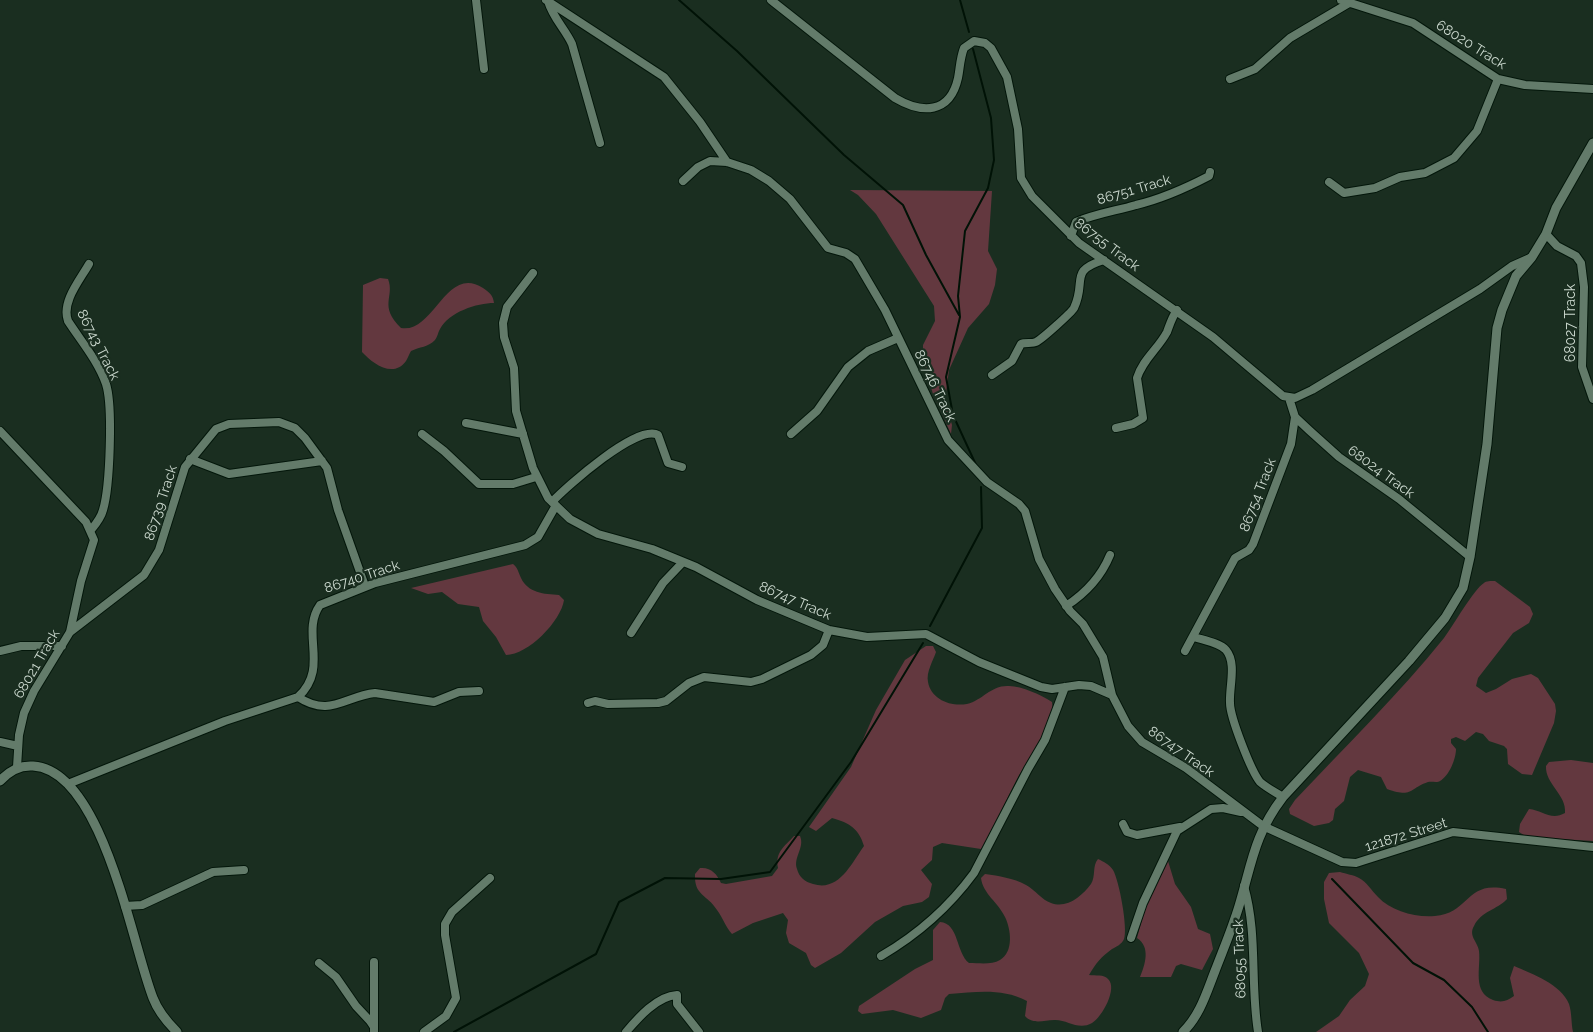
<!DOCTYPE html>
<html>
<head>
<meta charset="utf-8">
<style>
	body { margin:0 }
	canvas { display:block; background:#1a2e20 }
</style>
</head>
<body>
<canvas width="1593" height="1032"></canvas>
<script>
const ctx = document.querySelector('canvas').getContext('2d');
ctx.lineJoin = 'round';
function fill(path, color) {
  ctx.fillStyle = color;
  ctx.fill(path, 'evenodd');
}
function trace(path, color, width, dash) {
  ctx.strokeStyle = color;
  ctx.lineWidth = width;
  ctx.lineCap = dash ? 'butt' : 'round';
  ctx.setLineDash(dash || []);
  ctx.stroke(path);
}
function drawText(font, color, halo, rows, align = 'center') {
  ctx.font = font + ' Raleway,sans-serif';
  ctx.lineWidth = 4.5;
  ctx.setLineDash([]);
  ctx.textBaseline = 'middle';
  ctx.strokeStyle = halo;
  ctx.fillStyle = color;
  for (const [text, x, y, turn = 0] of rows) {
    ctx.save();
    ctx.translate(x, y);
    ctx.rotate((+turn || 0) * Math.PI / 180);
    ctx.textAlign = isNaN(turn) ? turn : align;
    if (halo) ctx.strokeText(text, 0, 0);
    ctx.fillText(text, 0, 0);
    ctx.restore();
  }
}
const green = new Path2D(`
	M850 190 992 191 988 251 997 269 995 285 989 304 968 328 949 370 945 400 952 425 951 434 933 394 923 360V345L935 321 934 306 876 214 858 195Z
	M380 278 388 279C395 297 378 306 401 328 434 334 446 264 483 288 489 292 493 295 494 303 477 303 449 312 440 329 438 332 438 336 435 340 429 347 419 347 411 351 409 354 408 358 406 361 393 379 372 363 362 352L363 285Z
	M513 564C518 568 518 572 521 578 528 593 544 594 559 595L564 600C561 621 528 655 506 655L496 637 483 621 479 607 458 604 442 592 428 594 411 588Z
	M1495 581 1530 607 1533 614 1529 623 1513 633 1478 678 1476 686 1486 693 1496 689 1512 679 1531 674 1538 678 1555 704 1556 711 1554 723 1532 775 1522 774 1508 764 1507 749 1504 746 1489 741 1483 734 1476 732 1465 741 1456 737 1451 739V743L1456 749C1456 759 1449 776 1440 781 1437 783 1432 781 1428 782 1408 789 1413 798 1387 789L1381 777 1358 770 1350 777 1344 801 1335 809 1333 820 1329 823 1314 826 1290 814 1289 809 1295 800C1345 747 1398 695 1444 638 1453 626 1474 589 1484 583 1486 581 1491 581 1495 581Z
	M926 646H933L936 652C933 661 926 672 928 682 931 699 950 707 967 704 983 700 991 685 1009 686 1022 686 1041 695 1052 702 1056 724 1027 760 1017 779 1006 801 995 823 984 846L981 849 942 843 933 847 932 860 921 870 932 884 929 897 922 902 903 906 875 922 841 953 815 968 811 965 806 953 789 943 786 933 788 920 783 913 753 923 732 934C725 926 723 918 717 910 707 894 694 896 695 874L700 868C711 867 717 874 721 883L726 884 772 876 778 868C775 852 784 847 794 836H800C805 848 793 857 797 869 799 877 805 882 813 884 839 892 851 864 864 846 859 829 850 823 832 818L816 831 809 827 851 767 876 710 905 660Z
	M1571 760 1593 763V841L1527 837 1519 832 1520 824 1529 809C1542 810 1551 821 1565 813 1567 795 1545 784 1546 766L1549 762Z
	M1098 859C1104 862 1109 864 1113 870 1119 880 1128 928 1124 939 1122 944 1116 947 1112 949 1101 957 1096 963 1089 975 1095 976 1104 974 1108 979 1118 988 1102 1017 1092 1023 1078 1031 1067 1019 1054 1020 1044 1020 1033 1025 1025 1016L1027 1001C1002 988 977 992 949 994L945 998 941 1010 921 1018 893 1010 862 1014 858 1011 859 1006 915 969 933 960V930L940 922C959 923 956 953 969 963 979 963 992 965 1000 960 1014 952 1011 929 1005 917 998 902 983 894 981 878L985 874C999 876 1013 878 1026 885 1035 890 1042 900 1051 903 1067 909 1082 896 1091 884 1096 876 1092 866 1098 859Z
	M1168 861 1175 884 1191 907 1198 929 1210 934 1213 949 1202 970 1181 964 1176 966 1171 977H1140C1145 965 1151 947 1137 938L1146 905 1166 862Z
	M1340 872C1346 874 1354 875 1359 878 1367 882 1371 890 1378 897 1391 911 1416 918 1435 916 1470 913 1466 880 1506 889L1507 899C1497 910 1481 911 1474 926 1468 936 1478 942 1479 951 1481 968 1472 992 1493 1000 1502 1003 1507 1001 1514 996L1510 978 1514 966C1532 974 1561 984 1569 1004 1572 1013 1571 1023 1573 1032H1316L1339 1016 1350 1000 1365 986 1369 974 1359 953 1329 923 1324 899V882L1329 873Z`);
const stream = new Path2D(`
	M679 0 737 51 844 155 903 205 926 255 959 315
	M960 0 969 32
	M973 49 991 118 994 160 988 188 965 231 958 296 960 317 946 377 953 415 977 467
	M930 626 982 528 981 487
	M1332 879 1413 963 1444 980 1472 1007 1488 1032
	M454 1032 596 954 619 902 665 878 721 879 770 872 851 762 923 643`);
const minor = new Path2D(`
	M476 0 484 69
	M546 0 664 77 700 122 727 162
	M771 0 895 98C922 114 950 114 958 78 960 68 960 58 964 48L974 41 985 43 991 48 1007 77 1018 129 1021 178 1032 196 1079 243 1213 337 1283 396 1295 398 1312 390 1480 289 1512 266 1530 258
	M1341 0 1413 23 1498 79 1525 85 1593 89
	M548 1C553 18 565 29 572 44L600 143
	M1230 79 1255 69 1290 38 1349 3
	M683 181 698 167 710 161 727 162 751 170 769 181 790 199 828 248 846 253 855 259 885 310 948 440 987 482 1019 504 1025 511 1039 559 1055 589 1070 611 1083 624 1103 657 1112 695 1128 726 1142 742 1186 768 1263 826 1342 862 1356 863 1453 832 1593 847
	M1329 182 1344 193 1375 188 1400 177 1425 173 1454 158 1477 131 1498 79
	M1546 234 1557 246 1576 256 1581 263 1584 287 1582 367 1593 399
	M1071 236 1076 222C1095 214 1115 211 1136 205 1161 199 1186 188 1209 176L1210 172
	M89 264C80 280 61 302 68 321 81 341 98 361 106 384 113 406 110 487 103 510 101 518 96 524 91 530
	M533 273 507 307 503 323 504 337 514 368 516 411 533 468 548 498 570 519 598 534 652 549 696 567 757 600 829 630 867 637 926 634 979 662 1041 687 1052 689 1079 685 1091 686 1112 695
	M992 375 1012 361 1021 344C1025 342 1032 344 1036 342 1042 339 1071 313 1074 308 1087 281 1068 271 1104 260
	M1289 398 1295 417 1310 431 1339 457 1399 499 1470 557
	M466 423 523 434
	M1116 428 1133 424 1143 418 1137 378C1143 359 1158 349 1167 332 1170 324 1172 317 1177 310
	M0 431 86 522 94 540 81 581 70 632 34 691 24 713 19 735 17 767
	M422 434 444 451 479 484H513L536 477
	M791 434 817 411 848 367 868 351 898 338
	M190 459 229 474 322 461
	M552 502C566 487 638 423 658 435L668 463 682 467
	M1066 606C1086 593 1101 577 1110 555
	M70 632 144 575 159 550 185 467 216 429 229 424 279 422 295 428 305 438 327 468 338 510 365 586
	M631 633 663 583 683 562
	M1194 637C1203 640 1220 643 1226 650 1237 663 1229 687 1230 703 1230 717 1251 771 1260 782 1267 788 1275 792 1283 797
	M0 651 21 646H62
	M1185 651 1235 558 1249 550 1253 544 1291 444 1295 417
	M298 697C330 718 345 696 375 693L434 702 459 692 479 691
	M588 703 595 701 608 704 658 703 666 701 689 683 704 677 751 682 762 679 811 655 823 645 829 630
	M0 742 18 746
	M68 784 225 721 298 697C330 668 300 633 320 605L375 583 525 545 538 537 555 507
	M1123 824 1127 832 1137 835 1180 827
	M1244 886C1258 934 1250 983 1258 1032
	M125 906 142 905 213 872 244 870
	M1131 938 1143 903 1177 831 1211 809 1223 808 1241 812
	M881 956C917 935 949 907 974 873L1028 769 1045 740 1065 687
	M374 962V1027
	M319 963 336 977 356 1006 370 1021 374 1027V1032
	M424 1032 446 1016 456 998 445 935V924L452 912 490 878
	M626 1032C638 1018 657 996 677 995V1004L699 1032`);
const tertiary = new Path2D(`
	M0 781C9 771 19 765 33 766 103 770 132 945 153 998 158 1011 167 1022 177 1032
	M1183 1032C1200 1015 1206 994 1215 971 1223 950 1232 929 1239 906 1252 863 1254 835 1283 797L1409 661 1445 618 1463 588 1470 557 1487 444 1497 328 1502 310 1516 276 1532 257 1546 234 1556 208 1593 143`);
const streetNames = [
	["68020 Track",1471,45,32],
	["86751 Track",1134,190,-16],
	["86755 Track",1107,245,37],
	["68027 Track",1571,323,-90],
	["86743 Track",98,345,63],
	["86746 Track",935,386,64],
	["68024 Track",1381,472,36],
	["86754 Track",1258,495,-69],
	["86739 Track",161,503,-72],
	["86740 Track",362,577,-18],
	["86747 Track",795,601,23],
	["68021 Track",37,664,-60],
	["86747 Track",1181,752,35],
	["121872 Street",1406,835,-17],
	["68055 Track",1240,959,-92]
];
fill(green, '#63383f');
trace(stream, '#001206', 2);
trace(minor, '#03160a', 10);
trace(tertiary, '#03160a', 11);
trace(minor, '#637b6a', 8);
trace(tertiary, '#637b6a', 9);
drawText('14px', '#ccd9cf', '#1a2e20', streetNames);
</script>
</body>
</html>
